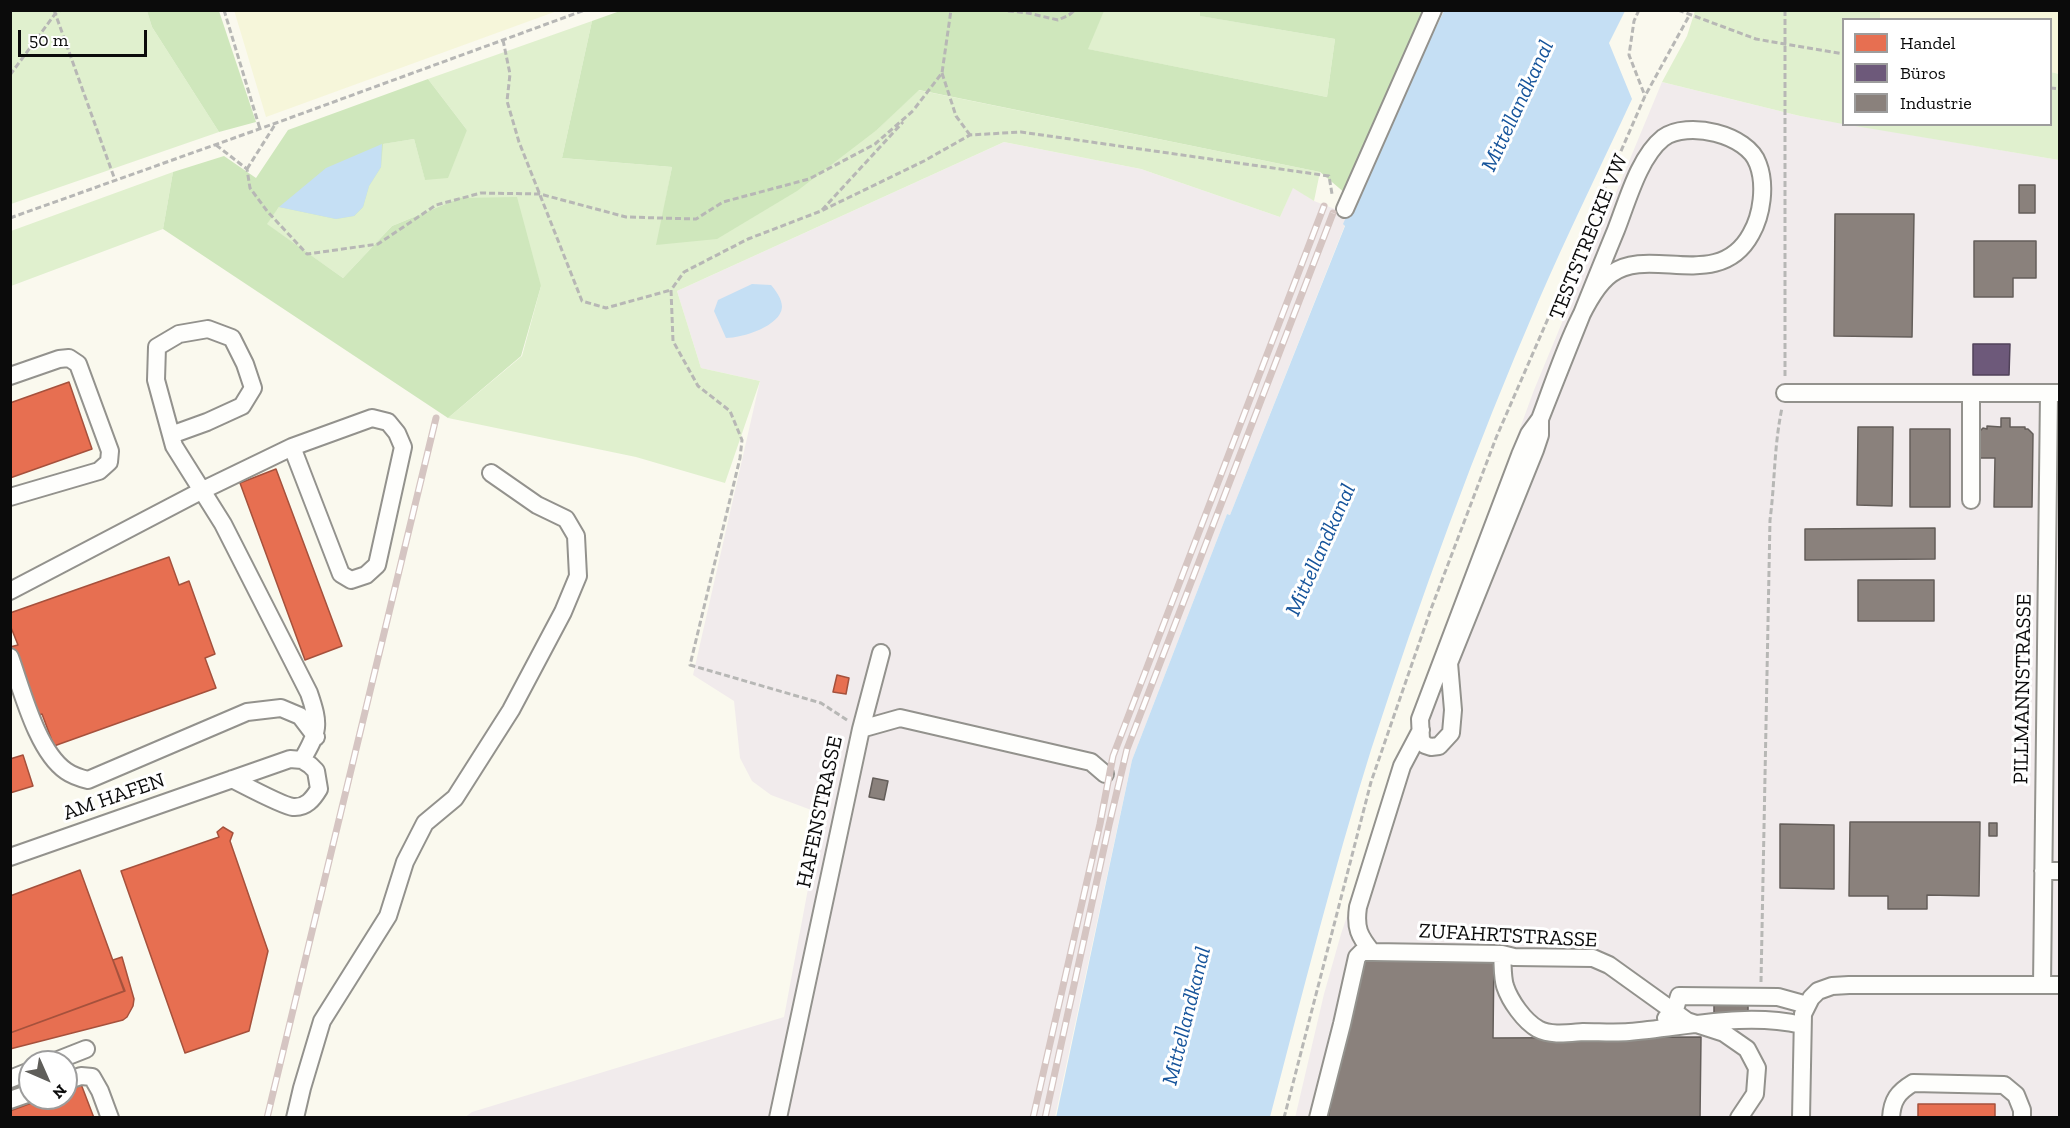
<!DOCTYPE html>
<html>
<head>
<meta charset="utf-8">
<style>
	body { margin:0 }
	#map { position:relative; width:2070px; height:1128px; overflow:hidden; background:#faf9ee; font-family:"Zilla Slab",serif }
	canvas { display:block }
	.frame { position:absolute; inset:0; border:12px solid #0b0b0b; pointer-events:none }
	.legend { position:absolute; left:1842px; top:18px; width:210px; height:108px; box-sizing:border-box; background:#fff; border:2px solid #9d9d9d; margin:0; padding:8px 10px; list-style:none; font-size:18px; color:#0b0b0b }
	.legend li { display:flex; align-items:center; gap:12px; height:30px }
	.legend b { width:30px; border:2px solid #9d9d9d }
	.north { position:absolute; left:18px; top:1050px; width:60px; height:60px; box-sizing:border-box; background:#fff; border:2px solid #9d9d9d; border-radius:50%; rotate:135deg; font-size:16px; font-weight:700; line-height:24px; text-align:center; color:#0b0b0b }
	.north::after { content:''; display:block; margin:auto; width:21px; height:27px; background:#5f5e5a; clip-path:polygon(50% 0,100% 100%,50% 72%,0 100%) }
	.scale { position:absolute; left:18px; top:30px; width:129px; height:27px; box-sizing:border-box; border:3px solid #0b0b0b; border-top:0; padding-left:8px; font-size:18px; line-height:21px; white-space:nowrap; color:#0b0b0b; -webkit-text-stroke:4px #fff; paint-order:stroke }
</style>
</head>
<body>
<div id="map">
<canvas width="2070" height="1128"></canvas>
<div class="frame"></div>
<ul class="legend">
<li><b style="height:16px;background:#e76f51"></b>Handel</li>
<li><b style="height:16px;background:#6d597a"></b>Büros</li>
<li><b style="height:16px;background:#8a817c"></b>Industrie</li>
</ul>
<div class="north">N</div>
<div class="scale">50 m</div>
</div>
<script>
const ctx = document.querySelector('canvas').getContext('2d');
ctx.lineJoin = 'round';
function fill(path, color) {
  ctx.fillStyle = color;
  ctx.fill(path, 'evenodd');
}
function trace(path, color, width, dash) {
  ctx.strokeStyle = color;
  ctx.lineWidth = width;
  ctx.lineCap = dash ? 'butt' : 'round';
  ctx.setLineDash(dash || []);
  ctx.stroke(path);
}
function drawText(font, color, halo, rows, align = 'center') {
  ctx.font = font + ' "Zilla Slab",serif';
  ctx.lineWidth = 6;
  ctx.setLineDash([]);
  ctx.textBaseline = 'middle';
  ctx.strokeStyle = halo;
  ctx.fillStyle = color;
  for (const [text, x, y, turn = 0] of rows) {
    ctx.save();
    ctx.translate(x, y);
    ctx.rotate((+turn || 0) * Math.PI / 180);
    ctx.textAlign = isNaN(turn) ? turn : align;
    if (halo) ctx.strokeText(text, 0, 0);
    ctx.fillText(text, 0, 0);
    ctx.restore();
  }
}
const industrial = new Path2D(`
	M1662 82 1800 116 2059 160V1117L1295 1118 1324 994 1341 934 1413 721 1534 390Z
	M1004 142 1141 169 1280 217 1293 187 1314 201 1348 214 1344 225H1345L1230 515 1227 514 1132 760 1055 1117 464 1118 472 1112 784 1017 822 814 771 795 752 781 740 758 734 701 693 675 760 381 701 368 677 291Z`);
const farmland = new Path2D(`
	M234 10H557V11L266 117Z
	M1880 11H2059V74L2051 72 2050 20H1880Z`);
const green = new Path2D(`
	M1104 10 1200 11 1201 16 1335 39 1327 97 1087 49Z
	M10 11H147L152 27 219 132 11 204Z
	M1695 11H1880V19L1844 20 1843 124 1800 116 1662 82 1687 36Z
	M592 21 562 158 672 167 657 245 878 129 918 90 1320 172 1314 201 1293 188 1280 217 1141 169 1004 142 677 291 701 368 760 381 725 483 636 457 448 418 522 356 541 286 460 198 392 226 343 278 266 224 279 207 382 144 414 139 425 179 467 130 428 79Z
	M2051 72 2059 74V160L1849 125 2050 124Z
	M173 172 163 229 11 286V231Z`);
const forest = new Path2D(`
	M147 11H219L256 122 219 132 152 27Z
	M620 11H1104L1088 49 1327 97 1335 39 1200 16V11H1425L1345 193 1320 172 919 90 878 129 797 191 717 239 656 245 672 167 562 158 592 21Z
	M428 79 467 130 448 178 425 180 414 139 383 144 381 167 369 186 363 207 354 216 336 219 279 207 267 224 343 278 392 226 460 198 517 197 541 286 521 356 448 418 163 229 173 172 224 156 256 178 288 130Z`);
const water = new Path2D(`
	M1444 11H1625L1609 43 1632 99C1601 166 1568 233 1538 302 1475 448 1420 599 1371 750 1333 871 1302 995 1270 1117L1056 1118 1132 760 1227 514 1230 515 1345 226 1343 224 1375 153Z
	M382 144 381 167 369 186 363 207 354 216 336 219 279 207 326 168Z
	M752 284 771 285C776 291 782 299 782 307 781 326 742 338 726 338L714 311 718 300Z`);
const shops = new Path2D(`
	M69 382 92 449 10 478V403Z
	M276 469 342 646 305 660 240 483Z
	M169 557 179 585 189 581 215 654 205 658 216 688 54 746 42 714 33 717 10 655V647L18 645 10 625V613Z
	M837 675 849 678 846 694 833 692Z
	M23 755 33 786 10 793V759Z
	M223 827 233 833 230 841 268 951 249 1031 185 1053 121 871 219 837 217 832Z
	M80 870 124 991 10 1033V896Z
	M122 957 134 999 133 1006 127 1017 123 1020 10 1049V1033L125 991 113 960Z
	M81 1084 94 1118H10V1111L45 1098H66V1090Z
	M1918 1104H1995V1118H1918Z`);
const offices = new Path2D(`
	M1973 344H2010L2009 375H1973Z`);
const industry = new Path2D(`
	M2019 185H2035V213H2019Z
	M1835 214H1914L1912 337 1834 336Z
	M1974 241H2036V278H2013V297H1974Z
	M2001 418H2010V427H2025V429H2028L2033 434 2032 507H1994L1995 458H1978V433L1983 428 1987 429V426L2001 427Z
	M1858 427H1893L1892 506 1857 505Z
	M1910 429H1950V507H1910Z
	M1935 528V559L1805 560V529Z
	M1858 580H1934V621H1858Z
	M873 778 888 781 884 800 869 797Z
	M1850 822H1980L1979 896 1927 895V909H1888V896H1849Z
	M1989 823H1997V836H1989Z
	M1780 824 1834 825V889L1780 888Z
	M1494 955 1493 1038 1701 1037 1700 1118H1328L1359 958Z
	M1714 1003H1748V1013H1714Z`);
const path = new Path2D(`
	M54 10 115 180
	M224 10 260 129
	M999 10 1028 13 1058 20 1069 15 1075 10
	M1639 10 1634 21 1629 55 1645 96
	M1678 10 1756 39 1844 54
	M1785 10V378
	M503 40 510 74 507 101 519 142 582 301 606 308 671 290
	M942 73 956 116 970 135
	M10 75 55 14 61 10
	M2050 88 2060 89
	M915 108 942 73 951 10
	M216 145 247 169 250 188 267 211 307 254 378 244 436 205 481 193 540 194 626 217 696 219 723 202 809 179 875 144 915 109
	M247 169 276 123
	M822 210 903 122
	M10 218 276 123 585 10
	M847 720 821 703 690 665 740 458 742 440 730 411 698 386 673 341 671 290 684 272 748 239 821 211 924 161 970 135 1021 132 1329 176 1332 194
	M1761 982 1770 520C1775 482 1774 445 1782 408
	M1284 1118 1371 782 1431 609 1496 438 1645 96 1689 16`);
const minor = new Path2D(`
	M1345 209 1433 10
	M10 376 59 359 69 358 78 364 110 451 109 462 99 471 10 497
	M1785 393H2059
	M1971 393V500
	M1540 419C1565 356 1590 293 1616 230 1627 202 1639 157 1663 138 1687 120 1748 134 1758 164 1766 185 1762 215 1751 234 1719 293 1649 245 1611 274 1581 295 1554 383 1540 419L1529 434 1520 455 1420 719 1421 740 1425 745 1431 747 1439 746 1451 733 1453 710 1449 663 1535 450 1540 435V419
	M171 435 207 422 242 406 253 388 245 364 232 338 208 329 179 334 157 347 156 380 174 446 223 524 309 693C320 725 319 731 302 760
	M10 591 201 491 292 447 372 418 388 422 397 433 403 447 377 565 366 575 351 580 341 574 292 447
	M10 657C22 690 37 751 66 771 73 776 80 778 88 780L247 712 281 708 300 716 316 737
	M861 729 900 718 1091 762 1105 774
	M10 857 290 759 302 760 310 765 316 771 319 789C313 799 306 808 293 807 283 806 244 785 232 779
	M2043 871H2060
	M1372 952C1359 936 1355 928 1358 907L1402 766 1421 730
	M1502 954C1503 964 1502 976 1505 986 1510 1001 1524 1021 1538 1029 1551 1036 1569 1033 1583 1032 1599 1032 1614 1033 1629 1032 1687 1027 1744 1012 1802 1025
	M2042 985 2049 393
	M1666 1018 1674 1013 1679 996 1778 997 1807 1005
	M53 1062 86 1049
	M10 1079 30 1071
	M66 1081 81 1076 92 1077 100 1091 110 1118
	M10 1100 30 1093
	M295 1118 302 1088 322 1021 388 916 405 862 425 823 455 798 511 710 563 612 578 576 576 536 566 519 537 505 491 473
	M778 1118 861 729 881 653
	M1318 1118 1342 1024 1357 957 1362 952H1372L1502 954 1514 957 1593 958 1609 965 1687 1021 1724 1033 1747 1049 1757 1068 1755 1094 1739 1118
	M1801 1118 1803 1014 1811 998 1818 991 1832 986 1849 985H2060
	M1891 1118C1892 1100 1898 1092 1913 1083L2004 1085 2016 1095 2022 1110V1118`);
const rail = new Path2D(`
	M267 1118 436 418
	M1033 1118 1100 824 1113 756 1324 206
	M1045 1118 1109 825 1127 749 1333 213`);
const streetNames = [
	["TESTSTRECKE VW",1589,237,-68],
	["PILLMANNSTRASSE",2023,689,-89],
	["AM HAFEN",114,797,-19],
	["HAFENSTRASSE",820,812,-78],
	["ZUFAHRTSTRASSE",1508,936,3]
];
const waterNames = [
	["Mittellandkanal",1518,106,-65],
	["Mittellandkanal",1321,550,-66],
	["Mittellandkanal",1187,1016,-76]
];
fill(industrial, '#f1ebec');
fill(farmland, '#f6f6da');
fill(green, '#e0f0ce');
fill(forest, '#cfe7bc');
fill(water, '#c5dff4');
fill(shops, '#e76f51');
trace(shops, '#a5513c', 1.5);
fill(offices, '#6d597a');
trace(offices, '#504259', 1.5);
fill(industry, '#8a817c');
trace(industry, '#645e5a', 1.5);
trace(minor, '#93928d', 20);
trace(path, '#b7b7b5', 3, [6, 3]);
trace(minor, '#fefefc', 16);
trace(rail, '#d5c5c2', 7);
trace(rail, '#fff', 4.5, [14]);
drawText('21px', '#0b0b0b', '#fff', streetNames);
drawText('italic 22px', '#16549b', '#fff', waterNames);
</script>
</body>
</html>
